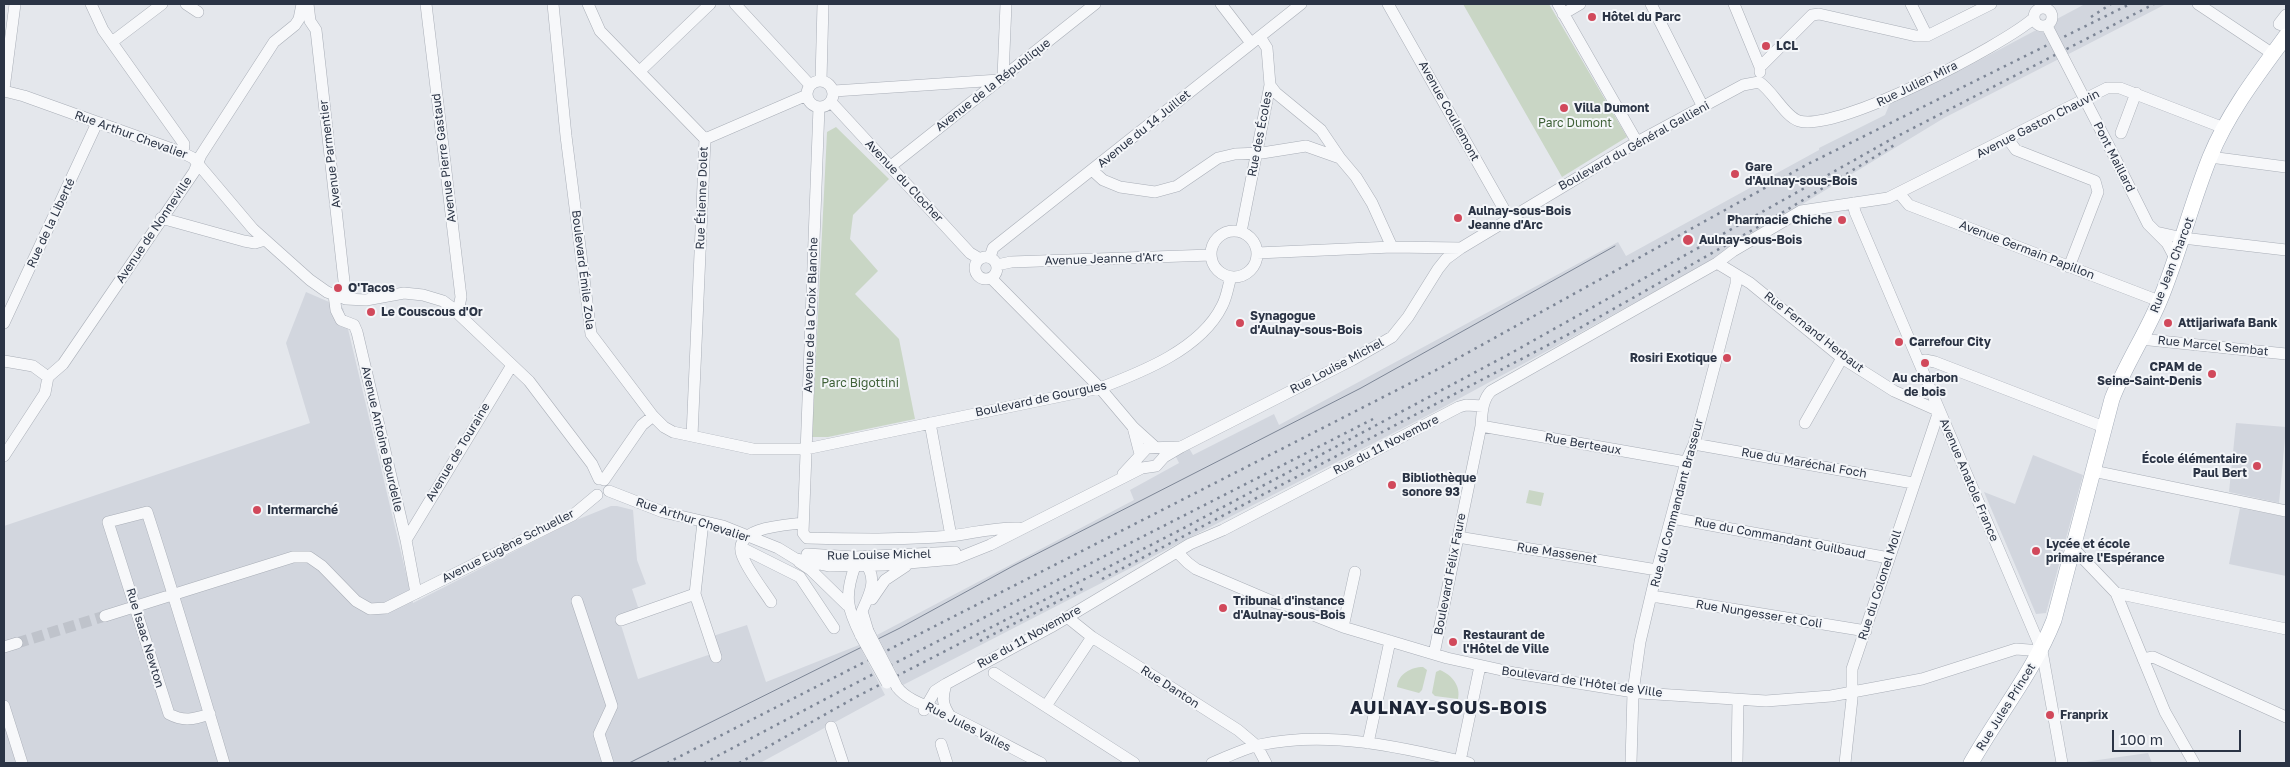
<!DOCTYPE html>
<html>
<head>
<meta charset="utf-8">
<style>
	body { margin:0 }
	#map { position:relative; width:2290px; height:767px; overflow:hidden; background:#e4e7ec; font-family:"Golos Text",sans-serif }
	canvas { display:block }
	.frame { position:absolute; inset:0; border:5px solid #2b3445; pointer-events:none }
	.scale { position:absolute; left:2112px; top:730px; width:129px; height:22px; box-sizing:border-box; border:2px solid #2b3445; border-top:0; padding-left:6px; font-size:15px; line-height:18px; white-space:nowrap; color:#2b3445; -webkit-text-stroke:4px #f4f6f9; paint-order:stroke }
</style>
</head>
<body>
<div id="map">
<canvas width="2290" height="767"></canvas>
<div class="frame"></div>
<div class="scale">100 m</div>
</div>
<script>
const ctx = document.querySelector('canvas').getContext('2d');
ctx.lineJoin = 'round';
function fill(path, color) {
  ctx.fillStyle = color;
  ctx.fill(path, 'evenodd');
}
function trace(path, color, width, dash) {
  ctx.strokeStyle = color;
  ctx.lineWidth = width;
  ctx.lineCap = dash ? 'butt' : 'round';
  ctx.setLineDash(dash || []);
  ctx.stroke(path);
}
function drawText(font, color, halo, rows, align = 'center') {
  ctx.font = font + ' "Golos Text",sans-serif';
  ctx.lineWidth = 4;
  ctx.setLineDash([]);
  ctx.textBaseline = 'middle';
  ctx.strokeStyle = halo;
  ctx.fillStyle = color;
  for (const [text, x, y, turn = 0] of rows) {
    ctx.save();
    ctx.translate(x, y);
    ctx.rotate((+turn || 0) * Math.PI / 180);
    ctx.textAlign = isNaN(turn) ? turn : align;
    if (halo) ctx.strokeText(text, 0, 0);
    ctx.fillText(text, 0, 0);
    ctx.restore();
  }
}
const built = new Path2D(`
	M2085 4H2166L1944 118 1699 267 1558 345 1438 410 903 685 877 635 1134 500 1130 490 1179 463 1175 455 1189 448 1193 455 1274 414 1279 425 1618 242 1626 256 1819 150V148L1885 115 1890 103 1963 69Z
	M306 292 343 308 413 603 574 521 611 506H617L633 510 637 560 646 584 632 589 639 610 621 625 638 679 717 652 713 636 747 625 766 682 859 645 885 695 760 763H4V526L310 423 286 343Z
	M2236 423 2286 427 2279 503 2229 492Z
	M2033 455 2083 475 2046 613 2036 614 1984 492 2015 504Z
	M2240 508 2286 517V576L2229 564Z
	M2148 753 2152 763H2079L2098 760Z`);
const green = new Path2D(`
	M1463 4H1549L1627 137 1562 177Z
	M836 127 889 179 853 215 850 239 878 271 855 294 899 339 915 419 828 437H812L827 132Z
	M1529 490 1544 493 1541 506 1526 503Z
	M1423 667 1427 670 1422 690 1419 693 1397 687C1398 674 1411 667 1423 667Z
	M1440 670C1452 675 1461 686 1458 699L1435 696 1432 693 1436 672Z`);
const minorTunnel = new Path2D(`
	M17 643 105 616`);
const minor = new Path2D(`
	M91 4 103 30 184 144 183 153
	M186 4 198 12
	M308 4 310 21 316 30 346 299
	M426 4 461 297 458 312
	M553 4 566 136 591 334 653 416 664 427 673 432 753 449H806L1100 388C1142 372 1201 349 1222 306 1227 297 1228 286 1231 277
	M588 4 600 31 705 139 692 436
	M735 4 810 85
	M1221 4 1251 43
	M1388 4 1509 218
	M1558 4 1637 142
	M1651 4 1703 107
	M1734 4 1760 67V72
	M1911 4 1927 36
	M2198 4 2273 54
	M2034 17a9 9 0 1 1 18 0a9 9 0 1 1-18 0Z
	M1563 14 1580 4
	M2286 15 2279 24 2286 27
	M112 42 162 4
	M1760 67 1812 15 1819 14 1916 36H1927L1991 4
	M640 71 710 4
	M1003 77 1006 4
	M821 80 823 4
	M807 94a13 13 0 1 1 26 0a13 13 0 1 1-26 0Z
	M1759 82C1773 91 1785 117 1799 121 1838 132 2002 46 2034 18
	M1270 85 1276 93 1321 130 1340 158 1356 177 1372 203 1392 247
	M4 89 15 4
	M4 91 24 96 183 153 193 158 253 229 310 280 327 292 346 299 366 300 404 293 423 295 443 301 451 307 529 381 592 464 599 479
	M834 91 999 80
	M831 102 970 253 980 259
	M819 107 803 533 807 538C854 539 903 540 950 536 974 533 995 527 1019 528
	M2121 133 2136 93
	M705 139 807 95
	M2008 139 2016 150 2095 181 2098 192 2069 267
	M2112 152 2148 224 2167 243 2176 260
	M2210 157 2286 167
	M891 166 1095 4
	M1092 170 1103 180 1120 187 1155 192 1177 186 1218 158 1235 154 1262 153 1306 146 1340 158
	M1899 193 1909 205 2159 301
	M1853 203 1855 212 2042 651 2062 763
	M161 218 244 241 255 243 265 240
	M1211 254a23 23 0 1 1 46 0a23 23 0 1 1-46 0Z
	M1241 232 1270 85 1267 48 1260 37
	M2156 232 2183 238 2286 250
	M1257 253 1392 247 1461 248
	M990 257 993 248 1301 4
	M975 268a11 11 0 1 1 22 0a11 11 0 1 1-22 0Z
	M1717 263 1750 283 1842 358 1894 391 1939 411
	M997 265 1011 262 1211 255
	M991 278 1100 388 1133 427 1154 446
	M334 295 336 310 341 320 354 325 357 332 406 540 416 593
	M4 323 97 123
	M2140 339 2286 354
	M4 361 33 366 48 377
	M1919 362 1925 360 1935 362 2104 427
	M930 423 951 536
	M1805 423 1842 358
	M1481 426 1686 462
	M1133 427 1140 454
	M1694 444 1913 483
	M4 456 45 393 48 377 63 364 194 172 201 155 274 42 295 25 299 19 302 4
	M2093 471 2286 511
	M1123 474 1147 448 1179 447
	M604 480 642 425 653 416
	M609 491 663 512 723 526 778 548 796 559 830 566 885 565 955 559 990 545 1142 468 1156 466 1164 457 1181 447 1352 360 1392 337 1408 317 1438 269 1446 259 1461 248 1637 142 1743 85 1759 82
	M1672 518 1889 558
	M703 522 695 594 716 657
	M1458 537 1657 570
	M406 540 512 365
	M742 548 800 577 834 628
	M2073 548 2116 593 2165 712 2194 763
	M1177 552 1188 563 1196 569 1276 603 1293 607 1343 627 1447 658 1515 673 1640 693 1766 701 1831 696 1922 679 2016 649 2042 651
	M807 554 855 557 955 552
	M863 561C879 577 870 594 862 611L868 631
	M799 562 811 570 847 605
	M861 563 855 566C844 597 847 608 861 636
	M2116 593 2286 629
	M1652 596 1866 631
	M872 599 885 580 906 566
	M577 601 612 706 599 734 608 763
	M771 602C762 588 748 571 742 555 732 527 786 525 803 523
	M105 616 293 557H309L322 566 356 601 370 609 386 608 573 515 597 495
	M1067 617 1092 637 1238 730 1257 746 1266 763
	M621 620 695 594
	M1343 627 1355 572
	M4 647 17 643
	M1434 654 1481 426C1482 414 1482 400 1491 391L1717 263 1733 251 1801 211 1888 198 2107 88H2120L2224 128
	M2143 659 2153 657 2286 717
	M994 673 1134 763
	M946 684C942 698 942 704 950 716
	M897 687C908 702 932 707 948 715 979 730 1010 747 1041 763
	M4 706 22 763
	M1046 706 1092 637
	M924 710 935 691 946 684 1051 627 1190 544 1223 530 1459 407 1466 405 1483 406
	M210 714C194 719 184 722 169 714L108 522 147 512C174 595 199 679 224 763
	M831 727 843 763
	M1368 743 1390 641
	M941 744 947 763
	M1460 761 1480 666
	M1212 763C1227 757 1243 749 1259 745 1329 730 1401 747 1469 763
	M1631 763 1633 692 1640 642 1657 570 1686 462 1694 444 1736 284V276
	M1737 763 1738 700
	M1845 763 1852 699V669L1939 411`);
const major = new Path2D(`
	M1971 763C1998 715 2034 671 2054 620L2112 399C2125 365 2146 334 2160 300 2179 254 2191 204 2210 157 2228 113 2258 74 2286 36`);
const tram = new Path2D(`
	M629 763 900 628 1013 566 1361 388 1615 246`);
const rail = new Path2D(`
	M2091 17 2111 4
	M1102 579 1571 333 1765 223 1896 144
	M980 641 1084 588
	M667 763 1442 367 1808 164 2130 4
	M704 763 856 683 1373 419
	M739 763 856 697 1182 529 1513 352 1890 140 2154 4`);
const minorBridge = new Path2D(`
	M2049 30 2112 152
	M868 631 897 687
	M861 636 887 683`);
const markers = [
	[1592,17,5,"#d1495b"],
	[1766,46,5,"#d1495b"],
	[1564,108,5,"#d1495b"],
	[1735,174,5,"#d1495b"],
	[1458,218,5,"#d1495b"],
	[1842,220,5,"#d1495b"],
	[1688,240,6,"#d1495b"],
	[338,288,5,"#d1495b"],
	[371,312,5,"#d1495b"],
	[1240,323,5,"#d1495b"],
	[2168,323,5,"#d1495b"],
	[1899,342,5,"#d1495b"],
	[1727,358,5,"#d1495b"],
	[1925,363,5,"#d1495b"],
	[2212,374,5,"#d1495b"],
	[2257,466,5,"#d1495b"],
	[1392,485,5,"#d1495b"],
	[257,510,5,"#d1495b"],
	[2036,551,5,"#d1495b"],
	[1223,608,5,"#d1495b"],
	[1453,642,5,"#d1495b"],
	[2050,715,5,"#d1495b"]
];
const poiNames = [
	["Hôtel du Parc",1602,17],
	["LCL",1776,46],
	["Villa Dumont",1574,108],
	["Gare",1745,167],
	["d'Aulnay-sous-Bois",1745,181],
	["Aulnay-sous-Bois",1468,211],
	["Jeanne d'Arc",1468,225],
	["Pharmacie Chiche",1832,220,"right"],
	["Aulnay-sous-Bois",1699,240],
	["O'Tacos",348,288],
	["Le Couscous d'Or",381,312],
	["Synagogue",1250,316],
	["d'Aulnay-sous-Bois",1250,330],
	["Attijariwafa Bank",2178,323],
	["Carrefour City",1909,342],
	["Rosiri Exotique",1717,358,"right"],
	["CPAM de",2202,367,"right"],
	["Seine-Saint-Denis",2202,381,"right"],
	["Au charbon",1925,378,"center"],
	["de bois",1925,392,"center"],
	["École élémentaire",2247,459,"right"],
	["Paul Bert",2247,473,"right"],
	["Bibliothèque",1402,478],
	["sonore 93",1402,492],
	["Intermarché",267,510],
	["Lycée et école",2046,544],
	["primaire l'Espérance",2046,558],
	["Tribunal d'instance",1233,601],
	["d'Aulnay-sous-Bois",1233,615],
	["Restaurant de",1463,635],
	["l'Hôtel de Ville",1463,649],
	["Franprix",2060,715]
];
const streetNames = [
	["Rue Julien Mira",1917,84,-26],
	["Avenue de la République",993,85,-38],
	["Avenue Coullemont",1449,111,61],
	["Avenue Gaston Chauvin",2038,124,-27],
	["Avenue du 14 Juillet",1144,129,-39],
	["Rue des Écoles",1260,134,-79],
	["Rue Arthur Chevalier",131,135,20],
	["Boulevard du Général Gallieni",1634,146,-29],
	["Avenue Parmentier",330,154,-97],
	["Pont Maillard",2114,157,63],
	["Avenue Pierre Gastaud",444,158,-97],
	["Avenue du Clocher",904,181,47],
	["Rue Étienne Dolet",702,198,-88],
	["Rue de la Liberté",51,223,-65],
	["Avenue de Nonneville",154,230,-56],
	["Avenue Germain Papillon",2027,250,21],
	["Avenue Jeanne d'Arc",1104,259,-2],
	["Rue Jean Charcot",2172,265,-69],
	["Boulevard Émile Zola",583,270,83],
	["Avenue de la Croix Blanche",811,315,-88],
	["Rue Fernand Herbaut",1814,332,38],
	["Rue Marcel Sembat",2213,346,6],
	["Rue Louise Michel",1337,366,-28],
	["Boulevard de Gourgues",1041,399,-12],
	["Avenue Antoine Bourdelle",382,439,77],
	["Rue Berteaux",1583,444,10],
	["Rue du 11 Novembre",1386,445,-27],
	["Avenue de Touraine",458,452,-59],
	["Rue du Maréchal Foch",1804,463,10],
	["Avenue Anatole France",1969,480,67],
	["Rue du Commandant Brasseur",1677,503,-75],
	["Rue Arthur Chevalier",693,520,18],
	["Rue du Commandant Guilbaud",1780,538,11],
	["Avenue Eugène Schueller",508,546,-27],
	["Rue Massenet",1557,553,9],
	["Rue Louise Michel",879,555,-1],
	["Boulevard Félix Faure",1450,574,-79],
	["Rue du Colonel Moll",1880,585,-72],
	["Rue Nungesser et Coli",1759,614,9],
	["Rue du 11 Novembre",1029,637,-29],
	["Rue Isaac Newton",145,638,73],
	["Boulevard de l'Hôtel de Ville",1582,682,8],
	["Rue Danton",1170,687,33],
	["Rue Jules Princet",2006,707,-58],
	["Rue Jules Valles",968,727,27]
];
const parkNames = [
	["Parc Dumont",1575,123],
	["Parc Bigottini",860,383]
];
const districtNames = [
	["AULNAY-SOUS-BOIS",1449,708]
];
fill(built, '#d2d6de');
fill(green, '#c9d6c5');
trace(minorTunnel, '#bfc3cb', 11, [11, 5.5]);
trace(minor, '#a9aeb7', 12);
trace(major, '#a3abb8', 16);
trace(minor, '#f7f8fa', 11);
trace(major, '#fff', 15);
trace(tram, '#7d8696', 1);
trace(rail, '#7d8696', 2.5, [2.5, 5]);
trace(minorBridge, '#a9aeb7', 12, []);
trace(minorBridge, '#f7f8fa', 11);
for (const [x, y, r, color] of markers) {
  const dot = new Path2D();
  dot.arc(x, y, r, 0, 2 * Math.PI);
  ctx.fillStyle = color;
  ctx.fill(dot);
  trace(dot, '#f4f6f9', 2);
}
drawText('bold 12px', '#2b3445', '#f4f6f9', poiNames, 'left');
drawText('12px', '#2b3445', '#f4f6f9', streetNames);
drawText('12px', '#3f6138', '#f4f6f9', parkNames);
ctx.letterSpacing = '1px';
drawText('bold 18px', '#1d2536', '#f4f6f9', districtNames);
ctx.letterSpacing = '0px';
</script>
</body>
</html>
